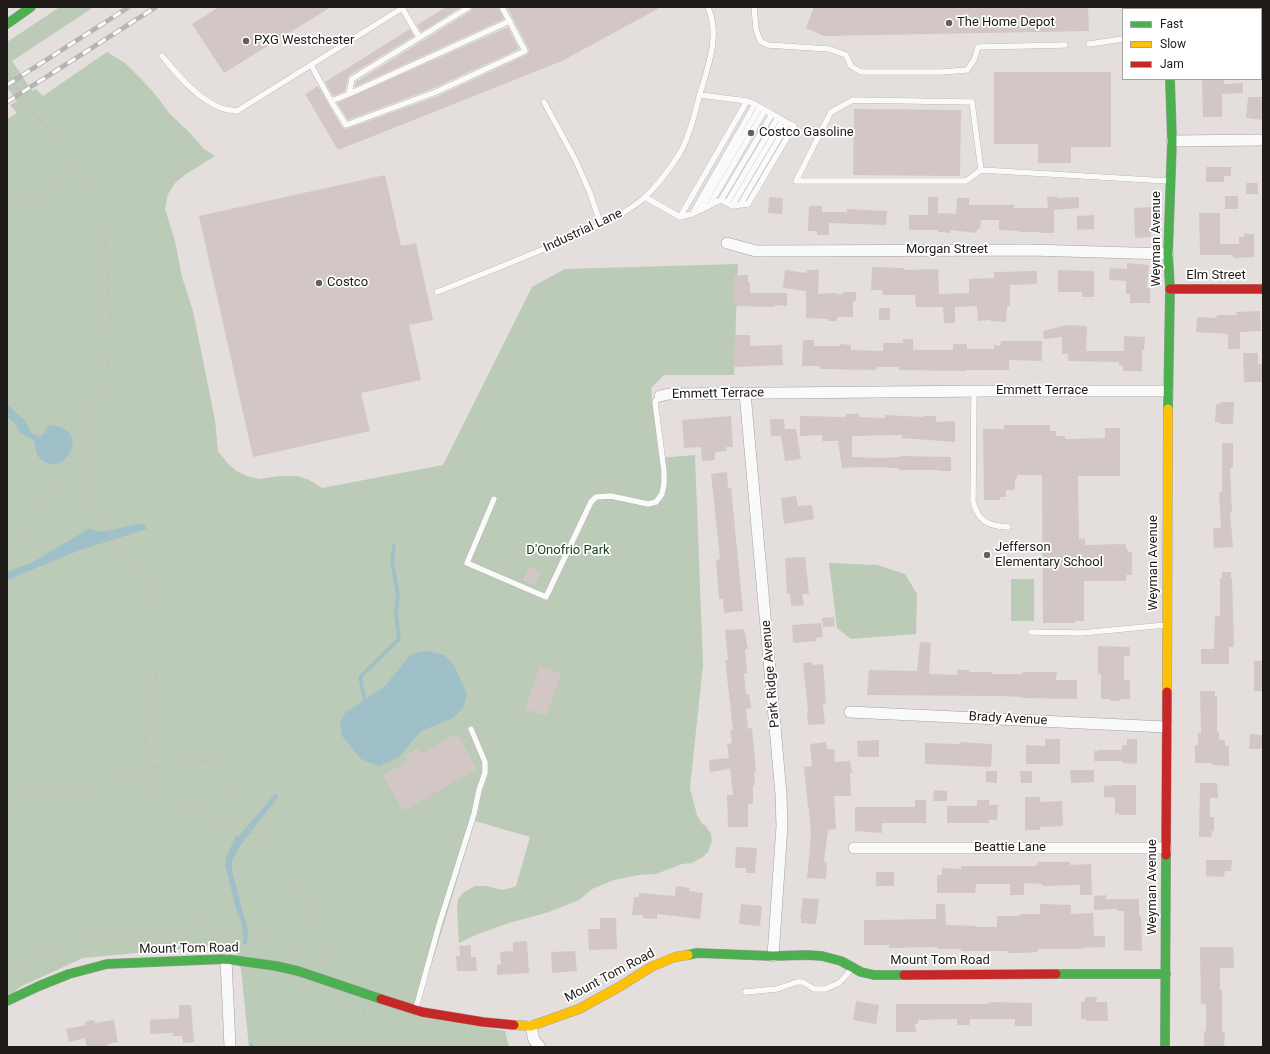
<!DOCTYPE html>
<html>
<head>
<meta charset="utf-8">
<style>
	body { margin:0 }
	#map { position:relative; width:1270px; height:1054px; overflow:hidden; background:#e4dfdc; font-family:Roboto,sans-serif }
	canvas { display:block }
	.frame { position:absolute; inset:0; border:8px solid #1e1b19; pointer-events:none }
	.legend { position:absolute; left:1122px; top:8px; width:140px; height:72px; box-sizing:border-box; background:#fff; border:1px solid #a5a4a3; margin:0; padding:5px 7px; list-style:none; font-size:12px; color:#1e1b19 }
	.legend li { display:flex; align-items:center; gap:8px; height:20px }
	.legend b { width:20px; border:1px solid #a5a4a3 }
</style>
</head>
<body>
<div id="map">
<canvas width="1270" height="1054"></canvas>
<div class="frame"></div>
<ul class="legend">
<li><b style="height:5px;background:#4caf50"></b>Fast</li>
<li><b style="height:5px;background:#ffc107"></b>Slow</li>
<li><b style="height:5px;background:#c62828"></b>Jam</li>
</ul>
</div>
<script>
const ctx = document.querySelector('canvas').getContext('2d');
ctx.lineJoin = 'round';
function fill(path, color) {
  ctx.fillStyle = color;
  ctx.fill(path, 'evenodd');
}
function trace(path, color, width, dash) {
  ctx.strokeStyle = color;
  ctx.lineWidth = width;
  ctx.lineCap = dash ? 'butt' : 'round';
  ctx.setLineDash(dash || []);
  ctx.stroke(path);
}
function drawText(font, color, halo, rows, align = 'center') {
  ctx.font = font + ' Roboto,sans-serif';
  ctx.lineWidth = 3.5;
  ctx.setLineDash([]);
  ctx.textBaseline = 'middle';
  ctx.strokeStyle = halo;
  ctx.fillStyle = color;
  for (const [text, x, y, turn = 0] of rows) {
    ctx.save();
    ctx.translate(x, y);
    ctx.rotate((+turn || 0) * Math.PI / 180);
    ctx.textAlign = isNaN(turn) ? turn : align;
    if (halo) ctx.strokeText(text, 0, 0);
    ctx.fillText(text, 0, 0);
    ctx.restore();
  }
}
const green = new Path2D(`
	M60 7H94L12 61 32 91 36 89 43 96 107 52 125 63 142 80 155 94 169 113 189 132 204 149 215 156 186 174 175 183 168 194 165 209 175 241 182 277 193 311 215 420 218 451 228 464 238 472 247 476 259 479 280 476H298L309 480 322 488 443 465 532 287 565 269 738 264 734 375H664L651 388 659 458 695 455 703 665 690 788 697 815 702 824 706 826 711 834 712 841 708 852 704 856 692 863 682 864 656 874 639 875 614 880 592 889 579 900 549 912 509 923 478 934 459 943 457 906 458 899 463 893 475 886H486L503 890 516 886 530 837 475 821 416 1016 505 1031 509 1047H249L241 969 234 944 83 958 22 986 7 997V119L17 113 10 105 17 101 7 87V42Z
	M829 563 877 565 905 574 917 594 916 634 851 639 837 628Z
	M1011 579H1034V621H1011Z`);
const water = new Path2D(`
	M7 404 25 421 32 434 40 436 44 433 48 425C90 427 70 467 51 464 44 463 37 458 36 450 35 447 35 444 34 441 31 437 25 436 21 433 18 431 18 428 16 425 14 422 10 420 7 417Z
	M143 523 147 529 80 550 7 580V572L33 562 88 529 102 532Z
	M428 651 444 655 454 665 467 694 463 708 453 718 421 731 399 757 379 766 361 759 342 736 340 724 345 713 385 686 411 654Z
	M275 794 278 797 240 846 232 861V871L248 931 247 944H243L242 924 236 909 225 865 226 858 236 836H239Z`);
const stream = new Path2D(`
	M365 703 360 677 399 639 396 613 398 595 392 562 394 546
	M251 1045 252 1047`);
const building = new Path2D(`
	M219 7H331L224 73 192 24Z
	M446 7H461L421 32 417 25Z
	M473 7H498L504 19 355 87 356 82 471 11Z
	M507 7H661L562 61 338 150 305 94 318 86 342 127 346 129 438 96 528 54 529 49Z
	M814 7H1088L1089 31 824 36 806 28Z
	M508 27 519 49 434 88 348 120 337 103Z
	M410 29 414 36 350 75 348 78 345 91 333 96 325 82Z
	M994 72H1111V147H1071V163H1038V144H994Z
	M1202 79H1224V84L1243 83V93L1222 94V117H1203Z
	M1248 97H1263V120L1246 118Z
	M854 109 961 110 960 176 853 175Z
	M1206 167H1231V176H1224V182H1206Z
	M385 175 401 246 416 243 433 320 409 325 421 380 361 393 370 431 253 457 199 216Z
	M1246 183H1258V194H1246Z
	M1057 196V198L1079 197V208L1054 210V233H1041V232H1019V231L999 230V220H981L980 229H977V233L950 230V233L938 232V230H909V215H928V197H938V213L956 214 957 198H969V205H1014V208H1048L1047 197Z
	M1225 196H1238V209H1225Z
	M769 197 783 198 782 214 768 213Z
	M809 206H822V212H847V209L887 211 886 225 829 223V235H817V231H808Z
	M1151 207V237L1135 238 1134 208Z
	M1199 213H1220V244H1239V237H1244V234H1254V257L1233 258V255H1200Z
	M1094 215V229L1077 230V216Z
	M1127 263 1149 265 1147 288H1150V303H1130V294H1126V281L1109 280 1110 268 1127 269Z
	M872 267 904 268V270L938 269 939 294 969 293V279L994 278V272L1037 271V284L1010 285V306H1007L1006 322 990 321V320L978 321 977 306 955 307V323H944L943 307H916L915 295H883L882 290H871Z
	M785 270 807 273V270H819L818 294 836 293V294H843V292H856V301H853V317H837V321H828V319L806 318V291L783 288Z
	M1058 270 1094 271V297H1082V292H1058Z
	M734 275H748V282H750V293H787V306L775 305V307L734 306Z
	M879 308H890V320H879Z
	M1260 311 1261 331 1240 332V349H1228V334L1196 332 1197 317 1216 318 1217 315H1237L1236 312Z
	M1066 325 1087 326 1086 351H1124V336L1145 337 1144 350H1142V371H1123V366H1119V362L1068 361V354H1062V337L1044 339 1043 331Z
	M735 335H750V346L782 345 783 365 734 367Z
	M903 339H913V349L915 350H953V344H967V349H994V345L1000 346 1001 341H1042V361L1009 360V370H966V371L899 370V367H877L876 370 820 369V366H802L803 340H814V346H840V344L851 345V350L883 351V343H903Z
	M1243 353H1258V364H1262V382H1244Z
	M1220 402H1234L1233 424H1220V422H1215L1216 404H1220Z
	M846 414H859V417L885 418V415L923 417V416H936V422L955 421V442L902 438V435L852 436V457L880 458 900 457V456L951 457V471H939V470H899V468L866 467 842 468 838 441H822V435L800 436V416L846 417Z
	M731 416 733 447H726L727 451 715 452V460L702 461 701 447 684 448 682 420Z
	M770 419H784L785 429H796L801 459 785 461 781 436H771Z
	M1004 425H1050V431H1056V436H1065V439L1105 438V428H1120V476H1078L1079 539 1085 538V545L1126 544V549H1128V552H1132V575H1126V581H1084V621H1075V623H1043L1042 475H1017V479H1015V490H1006V497H1000V500H984L983 429H1004Z
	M1222 443H1233V468H1230L1232 512H1230L1233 547 1214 548 1213 528H1221L1219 492H1222Z
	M727 472 728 488 731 487 743 611 724 613 723 599H719L716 560 720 559 711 474Z
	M796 496 798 506 812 505 814 519 784 524 781 498Z
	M805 557 809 594H802L804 605 791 606 790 593 787 594 785 558Z
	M529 567 540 572 535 585 523 580Z
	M1222 572H1231V578H1232L1234 647H1229V664H1201V649H1214L1215 616H1220V578H1222Z
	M834 617 835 626 823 627 822 618Z
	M821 623 823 637 816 638V641L793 643 792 625Z
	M744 629 748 649H745L747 673H744L746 694H749L751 708 746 709 748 729 752 728 756 771 754 772 755 785H753V804H748V827H728L727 795H733L730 769 710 772 709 760 729 758 727 744 732 743 730 731 733 730 725 660H728L725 630Z
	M920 642 931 643 929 674 957 675V670H969V672H992V674H1023V672H1057L1056 680H1077V699L1023 698V697L998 696 867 695 869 670 917 671Z
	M1098 646 1130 647V656H1124V680H1130V699H1120V701H1110V699H1101V674H1098Z
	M1254 661H1263V691H1254Z
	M812 662 813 665 823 664 826 703 823 704 825 724 808 725 807 712H808L803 663Z
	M540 666 561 673 546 716 525 709Z
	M1200 691H1215V696H1217V732H1219V740H1225V746H1229V766L1212 765V763H1195V745L1198 746V733H1201Z
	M457 733 477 769 403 811 383 775 408 761 405 756 418 748 421 754Z
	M1250 734 1263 735V749H1249Z
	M1045 739H1060V764H1026V745L1045 746Z
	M1127 739H1137V764L1122 763V761H1094V751H1098V750H1122V745H1127Z
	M879 740V757H858L857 741Z
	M826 742 827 749H834L835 762 850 761 852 773H850L851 796H834L836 829 828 830 824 862H827L826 879 807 878 811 836 809 808H808L804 767 812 766 810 744Z
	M960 742 992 744 991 767 925 764V743L960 744Z
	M1070 770H1094V782L1071 783Z
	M986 771H997V783L986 782Z
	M1020 771H1032V783H1021Z
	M1200 783H1217L1218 798H1210V817H1214V831H1212L1211 837H1199Z
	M1114 785H1136V815H1119V813L1115 814V798L1104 797V786Z
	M934 790 947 791V801H933Z
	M1025 797H1040V802L1062 801 1063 826 1040 827V830H1025Z
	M915 800H926V823H882V833L855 831V807H915Z
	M977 800H989V805H998L997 820H989V823H947V806H977Z
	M736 847 757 848 755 873H746V868H735Z
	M1206 860H1232L1231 871H1225L1224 877 1206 876Z
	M1038 862H1070V865L1091 864 1092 895H1080V885L1042 886V884L1024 883V895H1010V884H976L975 893H937V875H942V868L961 869V866H1036Z
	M876 872H894V886H876Z
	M676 886 690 888 689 891 703 893 700 919 657 914V919L643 918V915H632L634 897H639V893L675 896Z
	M1106 895V899H1139V916H1141L1142 951 1124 950V911H1117V909L1094 910V896Z
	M803 898 819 899 816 924 801 923V917H800Z
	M741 904 762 906 760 926 739 924Z
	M936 904H945L946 925 976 926V927H997V916H1019L1020 914H1040V904L1071 905V914L1093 913 1094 936H1105V947L1082 948V949H1038V952L1021 953H1007V951H961V949H937V947L889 948V945H864V920L936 919Z
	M600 918H616L617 949 589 950 588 929H600Z
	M527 941 529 973 497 975V965L501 964 500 952 513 951V942Z
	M471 945V957H476L477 971H457L456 956H460L459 946Z
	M1200 947H1233L1234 968H1220V990H1222V1032H1225L1224 1047H1204V1031H1206V1004H1201Z
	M575 951 577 971 552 973 551 952Z
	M1085 997H1097L1096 1002H1107L1108 1021H1086V1019H1081V1002L1085 1001Z
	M856 1001 879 1005 876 1024 853 1020Z
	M992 1002 1032 1003V1026H1015V1019H970V1025H957V1019L918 1020V1024H915L916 1032H896V1004H986Z
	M179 1005H191L194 1042 183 1043 182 1036H173V1033L150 1034V1020L179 1018Z
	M94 1020 95 1023 114 1020 118 1042 108 1044 109 1047H87L85 1038 69 1042 66 1029 86 1025 85 1022Z`);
const path = new Path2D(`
	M7 72 27 106 46 127 70 159 98 204 104 224 112 339 110 358 100 389 87 422 90 437 91 506 95 515 107 525 113 541 120 552 137 568 148 587 153 609 159 663 147 714 145 736 146 768 153 789 165 803 207 816 231 817 243 822 252 832 270 850 308 899 317 925 328 965
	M7 211 17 201 26 199 41 202 49 198 62 169 70 159
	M7 566V564L21 546 28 524 80 447 87 423
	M7 578V585
	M7 802 21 798 77 794 146 768 217 760 238 801 243 822
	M7 971 57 947 98 934 132 930 173 932 193 925 209 926 241 936 263 940 298 950 323 952
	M364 1007 365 1028 375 1047`);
const lane = new Path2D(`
	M754 7 756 29 760 41 768 45 829 49 846 55 851 66 861 72H942L967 70 974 60 978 47 1065 45
	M402 8 419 37
	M1089 44 1123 39
	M162 56C179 76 196 98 221 108 226 110 232 110 237 111L404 7
	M311 65 331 101 346 125 436 92 525 51 502 7
	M349 94 352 79 469 7
	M331 101 349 94 510 21
	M544 102 576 161 590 193 601 225
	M981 170 972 102 853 100 831 112 796 181H966L981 170 1168 181
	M645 197 680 217 692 214 755 104 747 101
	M721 200 727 203 778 117 772 114
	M727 203 732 206 783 120 778 117
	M710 205 721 200 772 114 765 110
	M740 205 748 204 794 126 788 123
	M732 206 740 205 788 123 783 120
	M701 210 709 206 765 110 760 107
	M692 214 700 210 760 107 755 104
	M680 217 747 101 700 95
	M437 292C478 276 518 260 558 243 588 230 619 219 644 198 656 187 671 167 680 153 691 133 695 111 701 90 709 64 720 34 708 7
	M974 391 973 502C979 522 988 526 1008 527
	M494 499 467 563 546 597 591 502 596 497 611 496 648 504 656 502 662 494 664 484V471L655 402 660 396
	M1031 632 1081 633 1166 625
	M745 992 777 989 797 982H803L814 989H825L839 983 852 969
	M416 1008 439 925 474 814 479 790 485 773V762L471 729`);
const street = new Path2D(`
	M1172 141 1263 140
	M727 243 756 251 1030 250 1168 254
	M745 393 781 794 782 826 773 956
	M660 396 669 394 989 391H1168
	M850 712 1166 727
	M854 848H1166
	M226 959 230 1047
	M531 1026 534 1040 540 1047`);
const fast = new Path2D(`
	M7 24 31 7
	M1168 409 1170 289 1168 254 1172 141 1170 79
	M688 955 697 953 773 956 807 955 822 956 841 961 861 972 874 975H904
	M1056 974H1166
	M7 1001 39 986 69 974 107 964 226 959 276 966 298 971 381 999
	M1165 1047 1166 855`);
const slow = new Path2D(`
	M1170 7V9
	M1167 692 1168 409
	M514 1025 531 1026 579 1009 619 987 651 967 675 957 688 955`);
const jam = new Path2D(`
	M1170 289H1263
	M1166 855 1167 692
	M904 975 1056 974
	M381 999 422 1012 483 1022 514 1025`);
const rail = new Path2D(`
	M7 85 129 7
	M7 102 156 7`);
const markers = [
	[949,23,4,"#63605d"],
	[246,41,4,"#63605d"],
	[751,133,4,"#63605d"],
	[319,283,4,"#63605d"],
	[987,555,4,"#63605d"]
];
const poiNames = [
	["The Home Depot",957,23],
	["PXG Westchester",254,41],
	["Costco Gasoline",759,133],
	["Costco",327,283],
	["Jefferson",995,548],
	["Elementary School",995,563]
];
const streetNames = [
	["Industrial Lane",583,231,-25],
	["Weyman Avenue",1157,239,-90],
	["Morgan Street",947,250],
	["Elm Street",1216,276],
	["Emmett Terrace",1042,391],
	["Emmett Terrace",718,394,-1],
	["Weyman Avenue",1154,563,-90],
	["Park Ridge Avenue",771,674,-95],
	["Brady Avenue",1008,719,3],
	["Beattie Lane",1010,848],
	["Weyman Avenue",1153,887,-90],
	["Mount Tom Road",189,949,-1],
	["Mount Tom Road",940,961],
	["Mount Tom Road",610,976,-28]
];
const parkNames = [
	["D'Onofrio Park",568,551]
];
fill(green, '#bccab8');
fill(water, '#9fbfc9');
trace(stream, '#9fbfc9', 3.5);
fill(building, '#d2c7c4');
trace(lane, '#a4a09e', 6);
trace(street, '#a4a09e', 12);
trace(fast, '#a4a09e', 10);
trace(slow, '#a4a09e', 10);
trace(jam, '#a4a09e', 10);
trace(path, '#c2c0bf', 2, [3, 3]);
trace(lane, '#fbfafa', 5.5);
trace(street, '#fbfafa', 11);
trace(fast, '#4caf50', 9);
trace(slow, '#ffc107', 9);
trace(jam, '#c62828', 9);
trace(rail, '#b5b4b4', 4.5);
trace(rail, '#fff', 3, [9]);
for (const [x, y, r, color] of markers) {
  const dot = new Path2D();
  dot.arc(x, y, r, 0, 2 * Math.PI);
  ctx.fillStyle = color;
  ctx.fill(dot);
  trace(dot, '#fff', 1.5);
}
drawText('13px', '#1e1b19', '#fff', poiNames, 'left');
drawText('13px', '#1e1b19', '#fff', streetNames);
drawText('13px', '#18451a', '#fff', parkNames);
</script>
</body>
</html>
